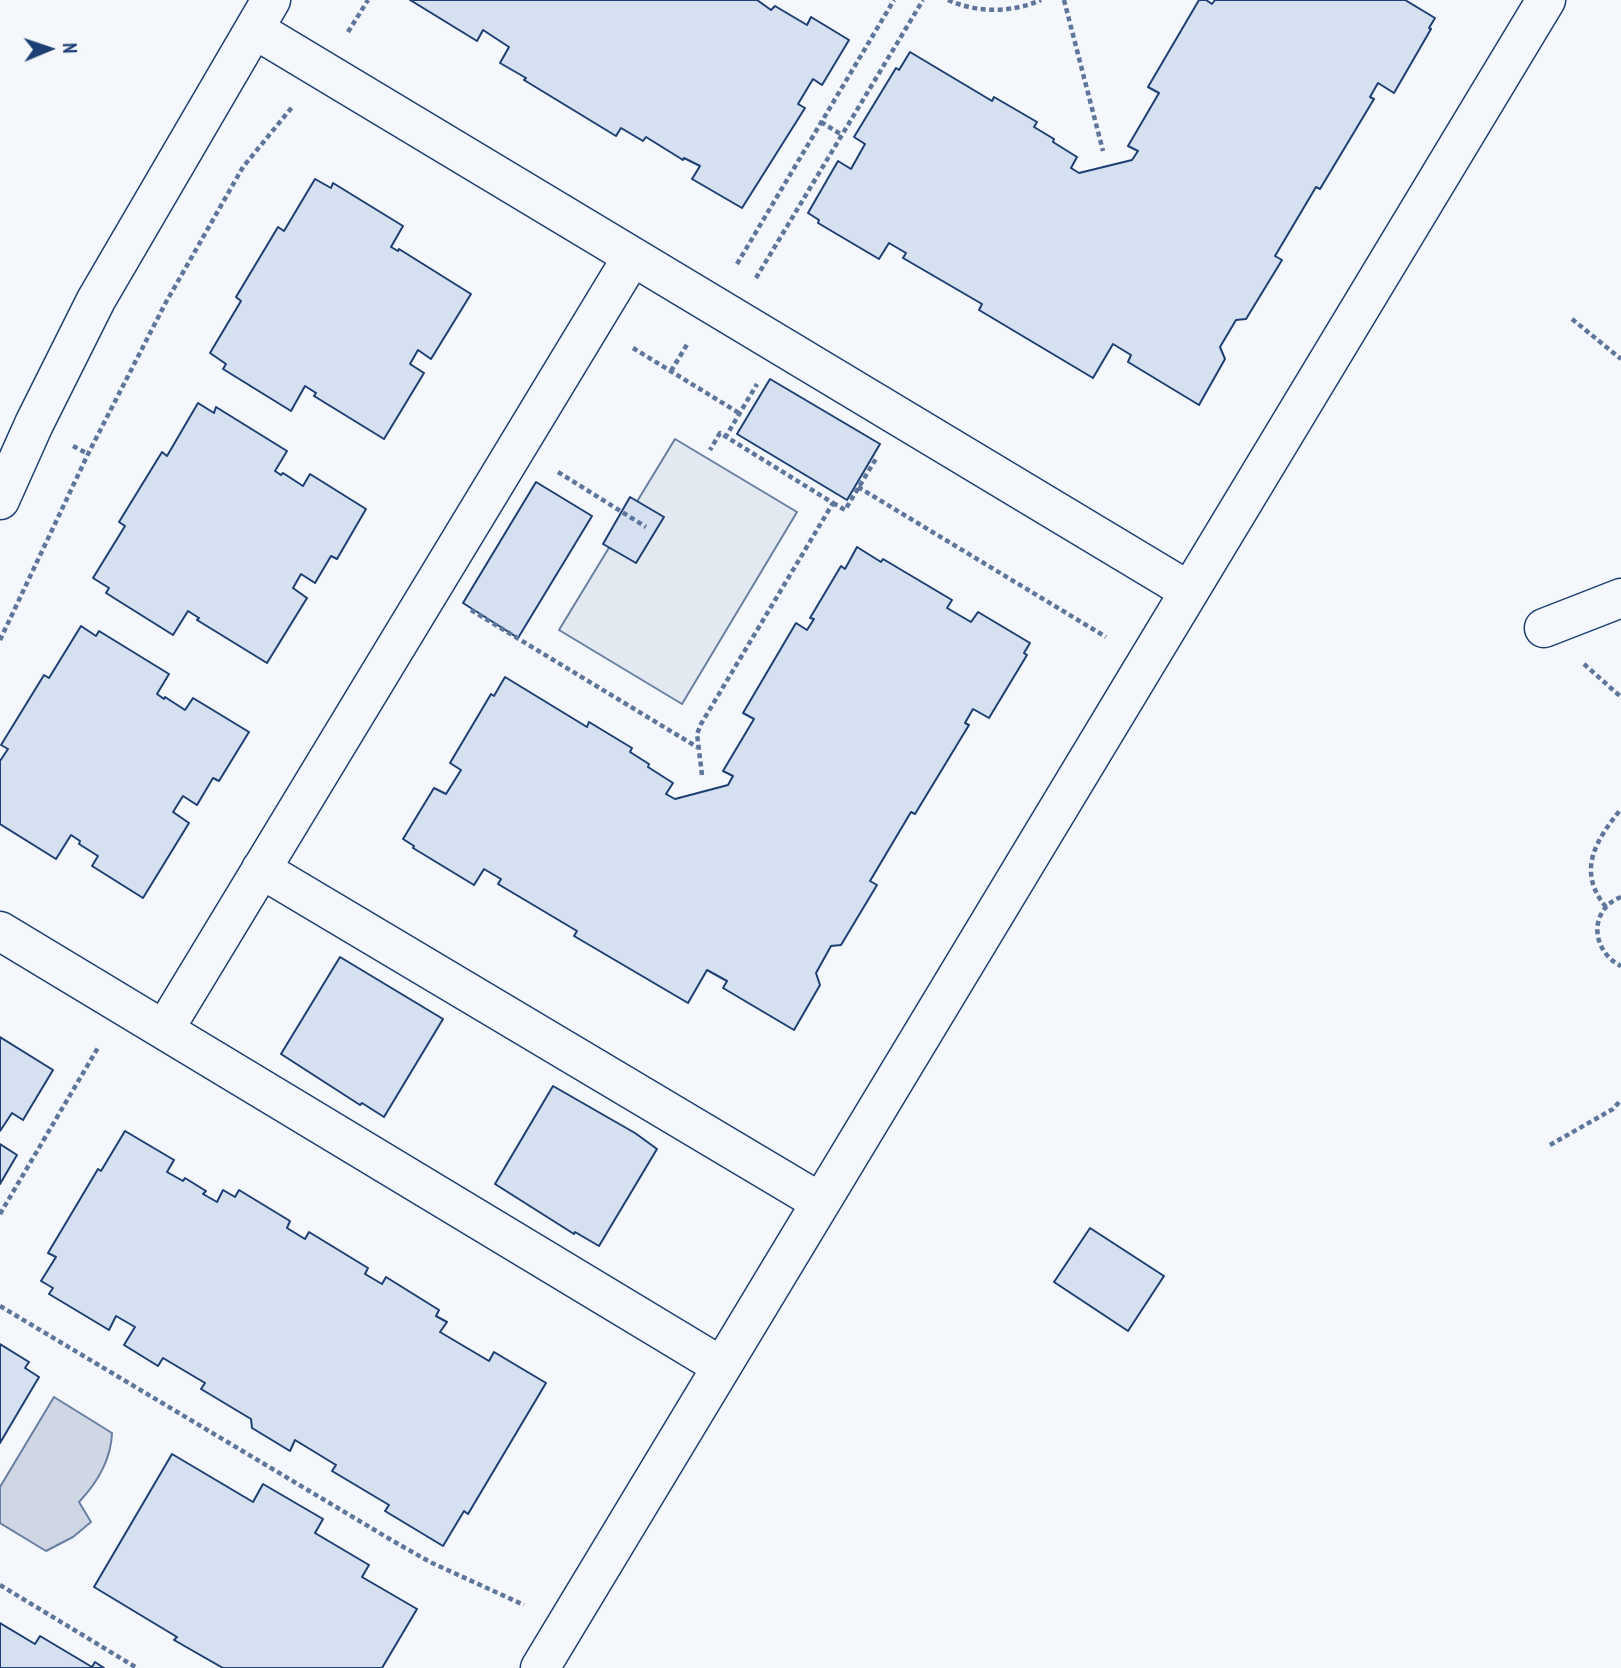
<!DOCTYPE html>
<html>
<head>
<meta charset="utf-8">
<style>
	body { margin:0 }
	#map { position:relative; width:1621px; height:1668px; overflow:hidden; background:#f4f7fb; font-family:"PT Sans Narrow",sans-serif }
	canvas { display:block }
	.north { position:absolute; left:14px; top:14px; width:70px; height:70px; -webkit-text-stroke:5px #f4f7fb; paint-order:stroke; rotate:88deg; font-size:19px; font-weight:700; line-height:28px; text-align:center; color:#1d3f73 }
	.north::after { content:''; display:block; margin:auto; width:24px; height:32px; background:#1d3f73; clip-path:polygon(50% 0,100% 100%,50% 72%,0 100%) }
</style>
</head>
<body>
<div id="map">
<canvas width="1621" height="1668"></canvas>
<div class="north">N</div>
</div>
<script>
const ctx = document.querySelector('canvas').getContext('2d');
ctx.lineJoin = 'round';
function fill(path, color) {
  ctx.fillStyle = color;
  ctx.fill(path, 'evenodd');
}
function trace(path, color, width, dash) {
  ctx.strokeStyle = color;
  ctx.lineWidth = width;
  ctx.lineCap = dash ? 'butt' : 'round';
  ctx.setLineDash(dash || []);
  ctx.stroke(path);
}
const green = new Path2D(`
	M675 439 797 512 682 704 559 630Z`);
const water = new Path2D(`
	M54 1397 112 1433C111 1460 97 1483 79 1502L91 1522 73 1537 46 1551 0 1523V1487Z`);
const building = new Path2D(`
	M410 0H757L771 10 775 6 807 25 811 17 849 40 822 85 813 79 798 104 805 108 742 208 692 179 700 166 684 158 683 160 646 137 643 141 621 128 616 136 524 80 526 78 500 63 509 47 483 30 477 41Z
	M1199 0H1206L1212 4 1215 0H1405L1435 18 1429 28 1431 29 1394 93 1378 83 1370 97 1374 99 1320 189 1316 187 1275 256 1282 260 1246 319 1236 320 1220 347 1225 359 1199 405 1128 362 1131 355 1113 344 1093 378 979 310 982 304 903 258 906 253 889 243 879 259 818 223 819 220 808 213 838 161 851 169 865 144 854 137 896 68 899 70 910 52 992 101 994 97 1037 122 1034 127 1054 139 1053 142 1077 157 1071 168 1079 173 1132 160 1138 151 1128 146 1159 93 1148 87Z
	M315 179 331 188 333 183 403 226 391 247 398 251 399 249 471 294 431 359 418 350 410 364 424 373 384 439 314 396 316 393 305 386 291 411 223 369 226 364 210 353 241 301 236 297 278 227 284 231Z
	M770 379 880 444 847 500 737 434Z
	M198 403 214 413 216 407 287 451 275 471 281 475 283 473 303 486 310 474 366 509 337 559 331 556 315 583 301 574 293 588 307 598 267 663 197 620 199 618 188 611 173 635 106 593 109 588 93 578 125 526 119 522 162 452 167 456Z
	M536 482 592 516 518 638 463 603Z
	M630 497 664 517 636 563 603 544Z
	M857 547 881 562 883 559 952 600 947 608 971 622 978 612 1030 643 1024 653 1027 655 989 718 973 709 965 723 969 725 915 814 911 812 870 881 877 885 841 945 831 946 816 973 820 985 794 1030 723 988 727 981 707 970 688 1003 574 936 577 931 498 884 501 879 484 869 474 885 413 848 414 846 403 839 434 788 446 794 461 770 450 763 491 694 494 696 505 677 587 727 589 722 632 748 630 752 649 764 648 767 673 783 666 794 675 799 728 785 733 776 723 771 754 719 743 713 796 623 807 630 814 619 810 618 841 566 845 569Z
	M81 626 96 636 99 631 169 674 157 694 164 699 165 697 185 710 193 698 249 732 219 781 213 778 197 805 183 796 173 812 189 823 143 898 92 866 98 856 79 844 80 841 71 835 56 859 0 824V761L8 749 1 745 44 675 49 678Z
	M340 957 443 1019 384 1117 362 1103 360 1105 281 1054Z
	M0 1037 53 1070 23 1120 12 1113 0 1131Z
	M553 1086 635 1133 657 1149 599 1246 575 1232 574 1234 495 1184Z
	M125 1131 174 1160 167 1172 183 1181 185 1178 206 1191 203 1194 217 1202 223 1190 235 1197 239 1190 290 1221 287 1228 305 1239 309 1232 368 1268 365 1274 382 1284 386 1277 439 1310 436 1316 447 1322 440 1332 489 1361 494 1352 546 1383 468 1514 464 1511 443 1546 385 1511 389 1505 332 1471 336 1465 295 1440 290 1451 252 1428 251 1419 201 1389 205 1383 163 1358 158 1366 124 1345 135 1327 116 1316 109 1330 49 1294 53 1288 41 1281 56 1257 48 1253 98 1169 101 1171Z
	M0 1144 17 1155 0 1184Z
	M1090 1228 1164 1276 1128 1331 1054 1282Z
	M0 1344 29 1362 25 1368 39 1377 0 1443Z
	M172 1454 253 1502 263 1484 323 1519 315 1533 369 1565 362 1577 417 1609 382 1668H223L174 1640 177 1637 94 1587Z
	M0 1623 35 1644 40 1636 92 1667 95 1662 104 1668H0Z`);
const path = new Path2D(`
	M948 0C977 13 1012 13 1041 0
	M1064 0 1103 151
	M348 32 368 0
	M821 122 842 135
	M737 264 894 0
	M756 278 923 0
	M1572 319 1621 359
	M633 348 739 413
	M671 371 688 343
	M725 438 757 384
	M73 446 88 454
	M558 472 646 527
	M858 487 1106 637
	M833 503 845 510 877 457
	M471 610 697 747
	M0 640 88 454 165 304 243 167 293 106
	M1584 664 1621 697
	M702 775 697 734 701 724 833 503 720 433 710 450
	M1621 897C1588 910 1591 951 1621 966
	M1606 907C1576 871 1596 840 1621 809
	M1550 1145 1613 1109 1621 1100
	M0 1214 99 1046
	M0 1306 393 1541 430 1562 524 1605
	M0 1585 137 1668`);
const minor = new Path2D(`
	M254 29 1189 591
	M0 500 34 424 96 300 271 0
	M1544 628 1621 598
	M261 869 820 1202
	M0 931 721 1366
	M164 1030 632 257
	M540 1668 1546 0`);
fill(green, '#e3e9f0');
trace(green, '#687fa3', 2);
fill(water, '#cfd7e4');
trace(water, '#687fa3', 2);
fill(building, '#d5e0f0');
trace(building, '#1d3f73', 2);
trace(minor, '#1d3f73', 41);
trace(path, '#5e769c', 4.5, [5, 3.5]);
trace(minor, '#f4f7fb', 38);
</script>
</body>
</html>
